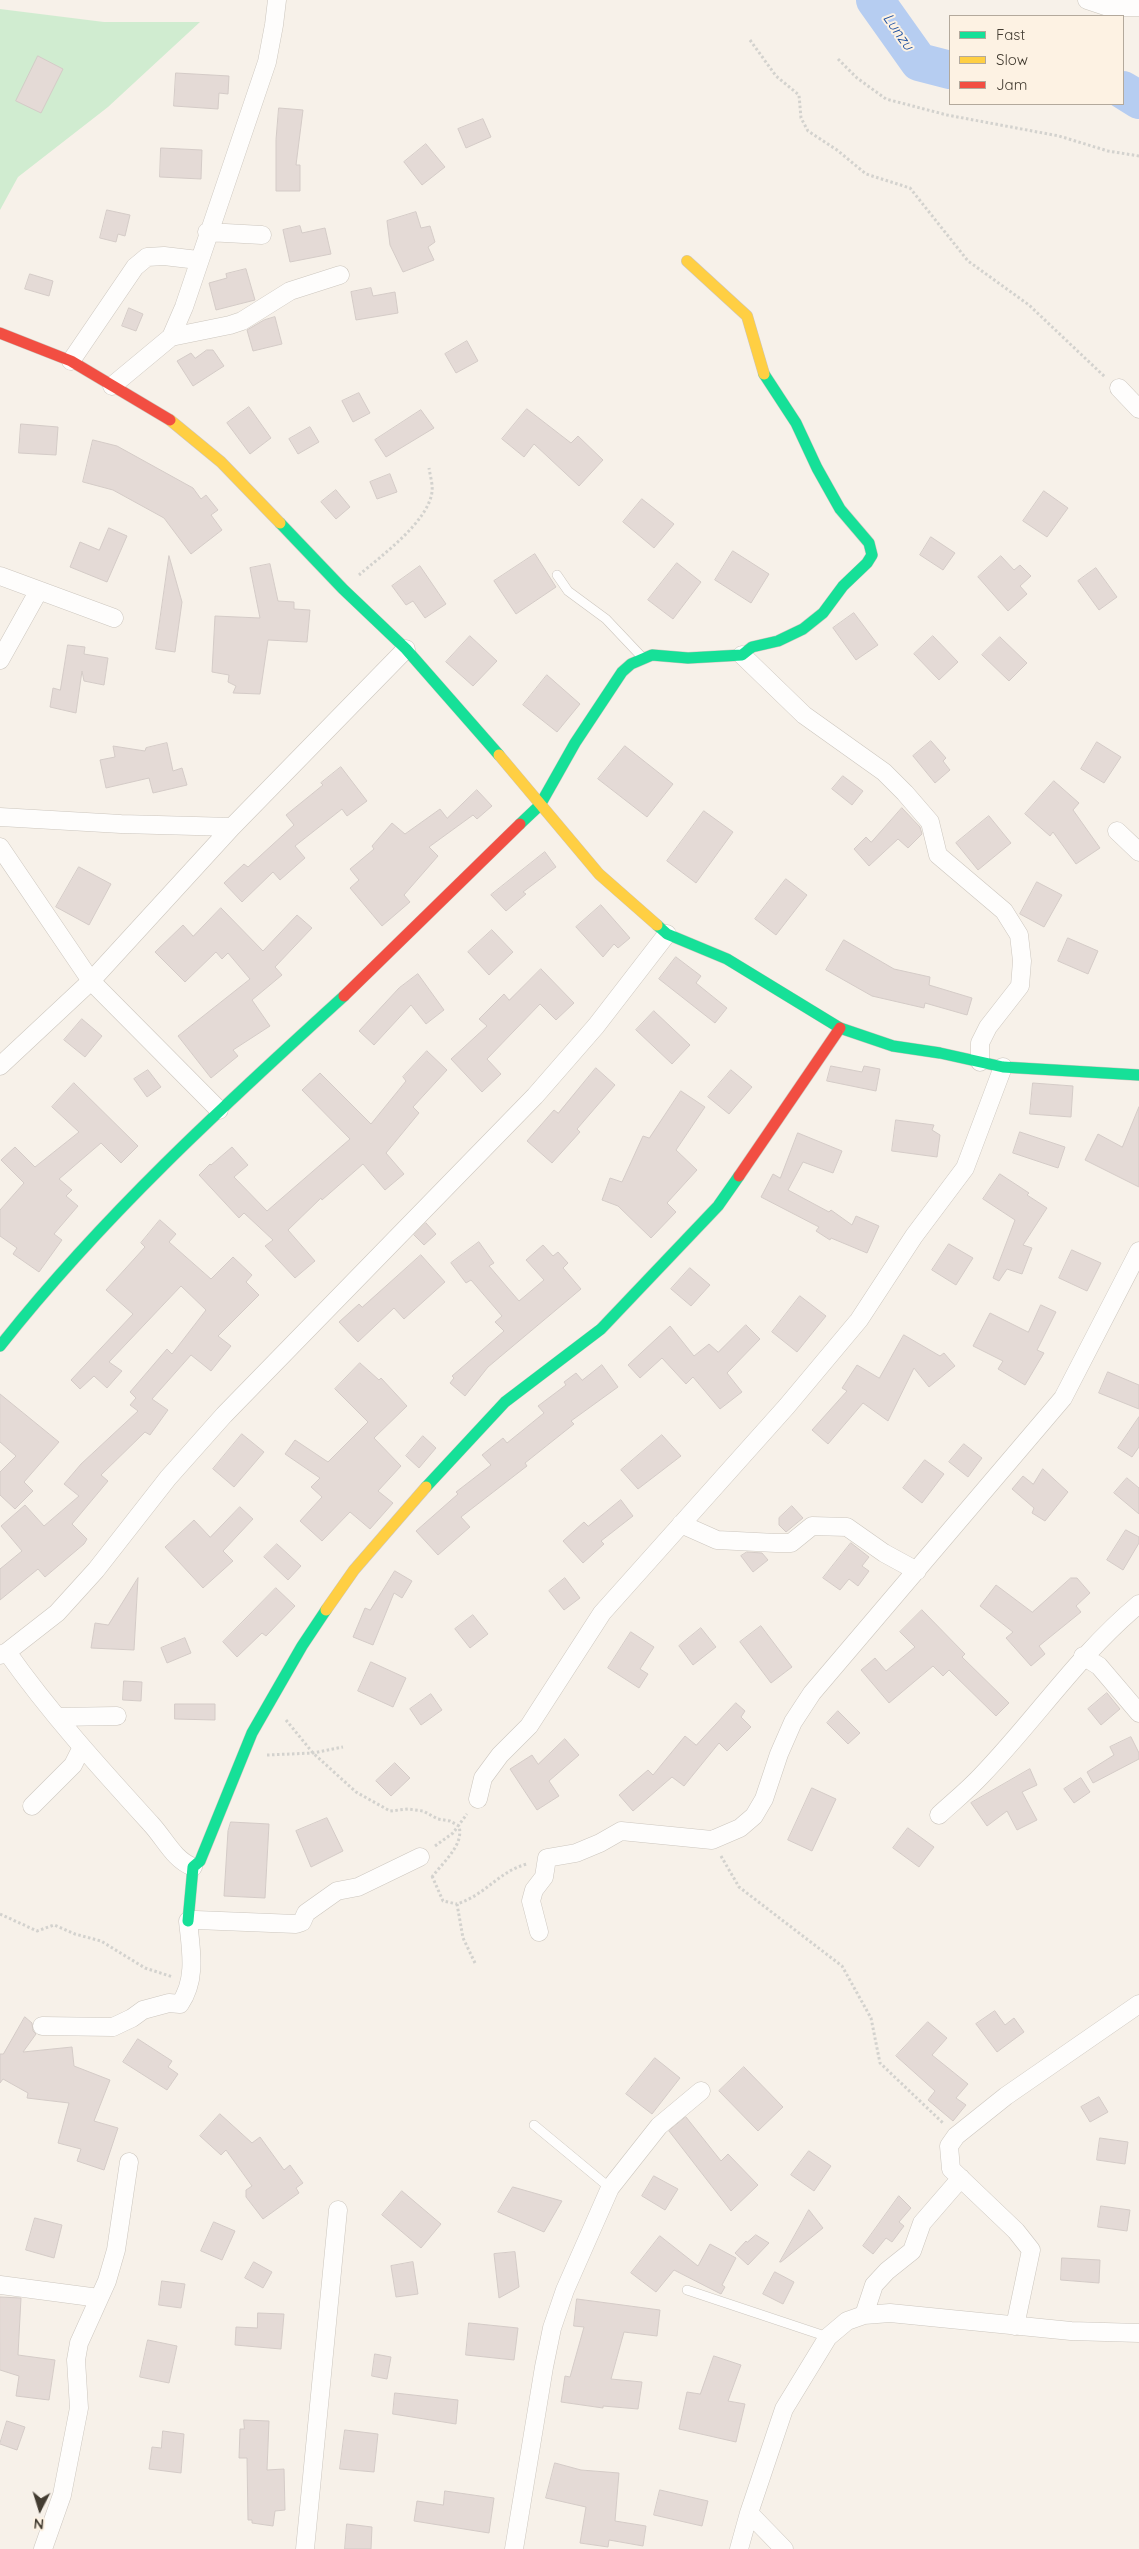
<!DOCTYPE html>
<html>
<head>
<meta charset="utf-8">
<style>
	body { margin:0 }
	#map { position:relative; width:1139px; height:2549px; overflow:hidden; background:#f7f1e9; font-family:Quicksand,sans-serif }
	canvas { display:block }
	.legend { position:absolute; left:949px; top:15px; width:175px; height:90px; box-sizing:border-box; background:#fdf2e3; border:1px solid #b3a99c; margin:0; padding:6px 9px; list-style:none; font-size:15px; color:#433c31 }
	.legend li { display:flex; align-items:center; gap:10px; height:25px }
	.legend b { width:25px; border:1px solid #b3a99c }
	.north { position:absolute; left:15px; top:2484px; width:50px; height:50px; -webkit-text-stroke:4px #fdf2e3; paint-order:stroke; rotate:185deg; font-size:14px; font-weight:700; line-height:20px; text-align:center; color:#433c31 }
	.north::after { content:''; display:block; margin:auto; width:18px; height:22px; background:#433c31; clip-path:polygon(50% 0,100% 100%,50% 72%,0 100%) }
</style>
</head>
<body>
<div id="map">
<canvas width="1139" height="2549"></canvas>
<ul class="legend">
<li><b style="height:6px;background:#16e098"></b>Fast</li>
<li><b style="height:6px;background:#ffcf43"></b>Slow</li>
<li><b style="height:6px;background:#f24e42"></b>Jam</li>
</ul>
<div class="north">N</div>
</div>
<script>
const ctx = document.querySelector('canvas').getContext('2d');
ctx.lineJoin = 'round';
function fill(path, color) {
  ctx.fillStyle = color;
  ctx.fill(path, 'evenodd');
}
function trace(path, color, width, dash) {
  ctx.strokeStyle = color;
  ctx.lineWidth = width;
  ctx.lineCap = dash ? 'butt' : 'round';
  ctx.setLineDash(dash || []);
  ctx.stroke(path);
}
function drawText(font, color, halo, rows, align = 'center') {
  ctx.font = font + ' Quicksand,sans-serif';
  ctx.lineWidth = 4;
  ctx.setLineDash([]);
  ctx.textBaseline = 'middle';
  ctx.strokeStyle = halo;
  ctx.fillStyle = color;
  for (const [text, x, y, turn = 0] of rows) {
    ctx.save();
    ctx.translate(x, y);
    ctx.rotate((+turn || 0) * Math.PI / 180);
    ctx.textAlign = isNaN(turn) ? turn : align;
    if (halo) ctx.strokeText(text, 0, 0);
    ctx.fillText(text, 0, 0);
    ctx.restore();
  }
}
const green = new Path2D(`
	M0 9 104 22H200L108 107 18 177 0 210Z`);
const river = new Path2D(`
	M875 0 919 62 950 70
	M1123 90 1139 100`);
const building = new Path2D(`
	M38 56 63 69 41 113 16 101Z
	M176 73 229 76 228 94 219 93 218 109 174 106Z
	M279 108 303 110 296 165H300V191H276V140Z
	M483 119 491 137 466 148 458 129Z
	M426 144 445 167 422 185 404 162Z
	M161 148 202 150 201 179 160 177Z
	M107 210 130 215 125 236 118 234 116 242 100 238Z
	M416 212 421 228 430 226 435 242 428 247 434 260 403 272 390 245 387 221Z
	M300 226 302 233 325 228 331 254 290 262 283 230Z
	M246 269 255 300 216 310 209 283 227 278 226 274Z
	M30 274 53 281 49 296 25 289Z
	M371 288 373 296 395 292 398 313 356 320 351 292Z
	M129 308 143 314 136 331 122 326Z
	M275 317 282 344 253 351 247 330 264 320Z
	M467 341 478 361 456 373 445 354Z
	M207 350H213L224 366 193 386 177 361 191 353 195 358Z
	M359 393 370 413 353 422 342 401Z
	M249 407 271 438 250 454 227 423Z
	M527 409 571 443 578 436 603 460 579 486 534 444 524 457 502 439Z
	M421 410 434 428 386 457 375 440Z
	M21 424 58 427 56 455 19 453Z
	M310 427 319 442 298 454 289 439Z
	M93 440 117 446 193 488 201 499 206 495 218 510 211 515 222 530 191 554 164 518 113 490 83 482Z
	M390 474 397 492 377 499 370 482Z
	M336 490 350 507 336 519 321 502Z
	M1044 491 1068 508 1047 537 1023 521Z
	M642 499 674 524 654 548 623 522Z
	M109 528 127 536 107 582 70 567 80 542 99 550Z
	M931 537 955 553 943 570 920 555Z
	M733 551 769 574 751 603 715 580Z
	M535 554 556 587 516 614 494 581Z
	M169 556 182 602 175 652 156 649Z
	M1001 556 1014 570 1020 565 1031 576 1020 586 1027 594 1008 611 978 577Z
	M677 563 701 582 673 619 648 600Z
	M270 564 278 601 294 602V609L310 610 307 642 268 640 260 694 233 693 236 686 228 682 229 675 212 672 215 616 260 618 250 568Z
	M420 566 446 604 425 618 413 601 406 605 392 586Z
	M1096 568 1117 597 1099 610 1078 581Z
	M854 613 878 645 856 660 833 628Z
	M470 636 497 661 473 686 446 662Z
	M933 636 958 662 939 680 914 654Z
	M1000 637 1027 663 1009 681 982 655Z
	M68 645 85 647 84 654 108 658 104 685 84 681 82 671 76 713 50 707 53 688 60 690Z
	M547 675 580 704 557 732 523 705Z
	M931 741 946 758 943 761 950 770 935 783 913 756Z
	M1097 742 1121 757 1104 783 1081 769Z
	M167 743 173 771 182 768 187 785 153 793 149 778 106 788 100 760 115 757 113 746 145 751 146 748Z
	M625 746 673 784 647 817 598 779Z
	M341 767 367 801 347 816 342 809 295 846 305 858 280 880 273 872 242 902 224 883 244 864 248 867 294 825 286 815 323 785 321 783Z
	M843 776 863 791 852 805 832 789Z
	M1054 781 1079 803 1073 810 1100 848 1076 864 1053 832 1050 836 1025 814Z
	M477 790 492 806 477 819 473 815 429 847 438 856 404 895 410 902 382 926 350 888 359 880 350 869 374 849 372 846 392 823 405 834 440 809 447 818Z
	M902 808 920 827 922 834 908 848 898 839 869 866 854 849 866 837 871 842Z
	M704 811 733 832 696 883 667 861Z
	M989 816 1011 843 978 870 956 843Z
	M545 852 556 867 523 892 526 894 506 911 491 895Z
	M79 867 111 884 89 925 56 907Z
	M786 879 807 895 776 935 755 919Z
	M1037 882 1062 895 1044 927 1020 914Z
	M601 905 630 938 618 948 614 944 603 957 576 927Z
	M221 908 263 951 297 915 312 928 275 967 282 975 252 1000 270 1026 233 1050 238 1056 211 1078 178 1036 250 979 228 953 222 959 216 952 185 982 155 952 183 925 193 936Z
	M492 930 513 952 489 975 468 952Z
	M1068 938 1098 951 1088 974 1058 961Z
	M844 940 894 969 930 977 929 985 972 998 967 1015 925 1003 924 1008 872 996 826 970Z
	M676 957 701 976 696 983 727 1008 715 1023 659 979Z
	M541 969 574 1003 556 1020 540 1004 487 1059 501 1074 482 1092 451 1059 487 1026 479 1019 504 994 509 1000Z
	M418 974 444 1010 426 1024 411 1005 374 1045 359 1031 399 988Z
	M654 1011 690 1045 672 1064 636 1030Z
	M82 1019 102 1036 85 1057 64 1040Z
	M427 1051 447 1070 413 1107 419 1113 386 1153 404 1174 385 1190 363 1164 322 1200 321 1198 288 1230 315 1261 295 1278 265 1246 273 1240 244 1213 239 1218 199 1175 210 1164 211 1165 232 1147 248 1165 234 1177 267 1211 350 1139 302 1090 320 1073 371 1124 406 1081 403 1077Z
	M831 1066 862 1072 864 1066 880 1069 876 1091 827 1081Z
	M596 1068 615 1085 577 1129 580 1132 552 1163 527 1141 554 1110 558 1113Z
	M148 1070 161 1087 147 1097 134 1079Z
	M731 1070 752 1087 729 1114 708 1097Z
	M74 1083 138 1146 121 1163 101 1143 59 1179 72 1190 66 1196 78 1206 54 1234 62 1240 39 1272 13 1254 17 1248 0 1236V1210L24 1183 1 1160 15 1147 35 1167 79 1132 52 1107Z
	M1033 1083 1073 1086 1071 1117 1030 1114Z
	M681 1091 705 1107 676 1150 697 1170 667 1203 676 1212 651 1238 618 1206 602 1200 610 1178 622 1182 643 1136 649 1138Z
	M1139 1107V1187L1085 1160 1098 1134 1122 1147Z
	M896 1120 934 1125 932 1130 940 1135 937 1157 892 1151Z
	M1020 1132 1065 1147 1058 1168 1013 1153Z
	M798 1133 842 1151 833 1173 803 1162 788 1190 829 1212 831 1210 852 1225 856 1216 879 1226 867 1253 831 1238 830 1240 816 1231 819 1227 761 1197 773 1174 780 1178Z
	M1000 1174 1029 1193 1027 1195 1047 1208 1023 1245 1032 1248 1022 1274 1007 1269 999 1281 993 1278 1015 1220 983 1199Z
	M160 1220 176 1234 169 1242 211 1279 233 1257 252 1275 246 1282 259 1295 218 1336 231 1346 211 1371 191 1355 152 1399 168 1410 150 1435 145 1432 101 1475 108 1481 72 1524 87 1539 84 1544 45 1577 38 1569 0 1600V1569L22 1551 1 1526 25 1505 44 1526 79 1496 64 1484 81 1464 138 1411 130 1405 136 1398 130 1392 167 1349 172 1354 206 1310 181 1286 109 1362 122 1371 107 1388 94 1376 80 1389 71 1380 133 1314 106 1290 145 1247 141 1243Z
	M426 1223 436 1234 424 1245 414 1235Z
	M479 1242 494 1263 489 1266 519 1301 544 1280 526 1260 543 1245 553 1256 558 1252 568 1263 563 1268 581 1289 488 1367 465 1396 450 1383 454 1378 452 1376 504 1331 495 1322 502 1316 471 1280 466 1283 451 1263Z
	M949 1244 973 1258 956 1285 932 1270Z
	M1072 1250 1101 1263 1087 1291 1059 1278Z
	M421 1255 445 1282 404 1319 394 1308 358 1342 339 1322 359 1304 362 1307Z
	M690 1268 710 1285 691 1306 671 1289Z
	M800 1296 826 1316 797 1352 772 1332Z
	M1041 1305 1056 1312 1037 1350 1044 1353 1025 1385 998 1369 1003 1361 973 1346 990 1313 1028 1332Z
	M746 1325 760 1339 727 1373 742 1392 720 1409 693 1377 686 1384 662 1358 640 1378 628 1365 670 1326 694 1356 709 1344 718 1352Z
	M904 1335 940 1356 944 1353 955 1366 929 1387 914 1368 888 1421 863 1403 828 1444 812 1430 847 1391 842 1388 857 1365 879 1378Z
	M360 1363 379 1380 381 1378 407 1406 374 1438 401 1466 378 1491 393 1503 370 1529 350 1512 322 1541 300 1521 322 1497 311 1487 320 1478 285 1454 295 1440 328 1462 368 1422 335 1389Z
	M602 1365 618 1387 571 1421 574 1424 525 1463 527 1466 461 1517 470 1527 438 1555 416 1531 458 1494 456 1492 491 1465 482 1455 503 1438 507 1443 544 1413 538 1406 566 1385 564 1382 576 1373 582 1380Z
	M1108 1372 1139 1385V1409L1099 1393Z
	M0 1394 59 1442 24 1482 33 1491 15 1509 0 1495V1472L16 1456 0 1442Z
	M1139 1417V1447L1132 1457 1118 1448Z
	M242 1434 264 1452 234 1487 213 1469Z
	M662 1435 681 1456 638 1489 621 1470Z
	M423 1436 436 1448 419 1468 406 1456Z
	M964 1444 982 1458 968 1477 949 1462Z
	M925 1460 944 1474 922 1503 903 1488Z
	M1043 1469 1068 1492 1045 1521 1032 1513 1034 1508 1012 1489 1023 1476 1033 1484Z
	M1127 1478 1139 1488V1514L1114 1493Z
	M621 1500 633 1516 601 1541 604 1544 583 1563 563 1541 584 1522 588 1526Z
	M792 1506 803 1518 786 1532 779 1525V1518Z
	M240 1507 253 1519 223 1551 233 1561 203 1588 165 1547 194 1520 210 1537Z
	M1126 1530 1139 1537V1543L1123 1570 1107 1560Z
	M851 1543 869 1557 862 1566 869 1571 858 1586 849 1579 840 1590 823 1578Z
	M277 1544 301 1566 288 1580 264 1557Z
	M747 1552 762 1553 768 1560 753 1572 741 1556Z
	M395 1571 412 1581 402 1598 394 1593 373 1645 353 1637 365 1608 370 1610Z
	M138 1578 134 1650 91 1648 95 1623 108 1625Z
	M565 1578 580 1598 564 1610 549 1591Z
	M1071 1578H1077L1090 1593 1076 1606 1081 1612 1039 1646 1045 1654 1031 1666 1006 1638 1013 1632 980 1606 996 1585 1032 1612Z
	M276 1588 295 1606 266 1636 262 1633 237 1657 223 1642Z
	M922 1610 965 1654 962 1657 1009 1703 996 1716 949 1670 943 1676 933 1666 889 1703 861 1670 875 1658 886 1671 915 1647 900 1632Z
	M473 1615 488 1634 470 1648 455 1629Z
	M761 1626 792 1667 771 1683 740 1642Z
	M701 1628 716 1647 693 1665 679 1646Z
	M631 1632 654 1647 640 1669 648 1674 639 1688 608 1668Z
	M185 1638 191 1653 167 1663 161 1648Z
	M371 1662 406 1678 393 1707 358 1691Z
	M124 1681 142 1682 141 1701 123 1700Z
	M1107 1693 1120 1709 1101 1725 1088 1709Z
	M431 1694 442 1710 421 1725 410 1709Z
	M736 1703 745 1711 741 1717 751 1727 727 1751 719 1743 684 1786 672 1777 633 1811 619 1795 648 1770 653 1775 685 1736 696 1745Z
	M175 1704H215V1720L175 1719Z
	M838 1711 860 1733 848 1744 827 1723Z
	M1131 1737 1139 1753V1759L1093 1783 1087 1772 1114 1755 1110 1747Z
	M565 1739 579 1755 549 1781 559 1796 537 1810 510 1769 532 1755 538 1764Z
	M395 1763 410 1778 391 1796 376 1781Z
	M1030 1769 1037 1785 1022 1792 1037 1820 1017 1830 1007 1811 987 1826 971 1803Z
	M1081 1778 1090 1792 1074 1803 1064 1789Z
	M812 1788 836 1799 812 1851 788 1840Z
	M327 1818 343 1851 311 1867 296 1831Z
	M231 1822 269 1824 265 1898 224 1896 228 1831Z
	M908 1828 934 1847 919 1867 893 1848Z
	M995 2011 1005 2025 1014 2018 1024 2032 997 2052 976 2024Z
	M25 2017 32 2023 33 2031 36 2034 23 2052 72 2047 74 2066 110 2080 94 2121 118 2128 104 2170 77 2161 81 2149 58 2143 69 2103 27 2098 28 2093 3 2079 0 2083V2054H3Z
	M928 2022 947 2038 932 2055 968 2084 956 2098 966 2105 953 2121 928 2100 935 2091 896 2056Z
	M138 2039 172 2061 168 2067 178 2074 167 2090 123 2062Z
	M655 2058 680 2078 652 2114 626 2094Z
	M744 2067 783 2107 758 2131 719 2091Z
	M1099 2097 1108 2112 1090 2122 1081 2107Z
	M220 2114 252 2143 260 2137 284 2170 290 2165 303 2183 296 2188 299 2193 263 2219 246 2197V2190L252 2186 226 2150 221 2155 200 2136Z
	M686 2117 721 2161 728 2154 758 2185 731 2211 669 2131Z
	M1100 2138 1128 2142 1125 2164 1097 2160Z
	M809 2151 831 2166 814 2191 791 2175Z
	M654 2176 678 2189 665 2210 642 2196Z
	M513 2187 562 2201 544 2232 498 2212Z
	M402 2191 441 2224 421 2248 382 2215Z
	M899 2196 911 2208 899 2222 904 2226 892 2242 886 2238 873 2254 863 2246Z
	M1101 2206 1130 2210 1127 2231 1098 2227Z
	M809 2210 823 2228 781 2262H780Z
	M35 2218 62 2225 54 2258 26 2250Z
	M214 2222 235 2231 222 2260 201 2251Z
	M756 2235 769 2243 748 2265 735 2253 746 2241 747 2242Z
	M660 2236 698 2266 710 2244 736 2258 722 2285 725 2287 721 2294 674 2270 656 2292 631 2273Z
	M515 2252 519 2287 499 2298 494 2254Z
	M1062 2258 1100 2260 1099 2283 1061 2280Z
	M254 2262 272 2272 263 2288 245 2278Z
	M413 2262 418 2294 396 2297 391 2266Z
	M775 2272 794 2282 783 2304 763 2294Z
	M162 2281 185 2284 181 2308 159 2305Z
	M0 2297 21 2298 18 2355 55 2360 49 2400 16 2396 19 2376 0 2370Z
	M577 2299 660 2310 657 2336 624 2332 611 2379 642 2382 638 2409 603 2406V2408L561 2402 565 2376 570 2377 584 2327 574 2326Z
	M258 2313 284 2314 281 2349 235 2345 236 2327 257 2328Z
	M469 2323 518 2328 514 2360 466 2355Z
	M148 2340 177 2346 169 2383 140 2377Z
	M375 2354 391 2357 387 2379 372 2376Z
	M714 2356 741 2365 728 2401 745 2404 736 2442 679 2429 687 2392 700 2394Z
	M395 2393 458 2400 456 2424 393 2414Z
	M244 2420 269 2421 267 2470 284 2469 285 2510 275 2511 273 2526 252 2523V2520H248L247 2458H239L240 2429H244Z
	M7 2421 25 2427 17 2450 0 2444Z
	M345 2430 378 2434 374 2472 340 2469Z
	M163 2431 184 2434 181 2473 149 2469 152 2447 161 2448Z
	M555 2463 581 2470 619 2473 615 2521 646 2526 643 2546 609 2540 608 2547 580 2543 586 2507 546 2498Z
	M660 2490 708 2501 702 2526 654 2515Z
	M445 2491 494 2498 489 2533 414 2521 417 2501 443 2505Z
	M347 2524 372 2527 371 2549H345Z`);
const path = new Path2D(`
	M750 40 776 76 799 95 801 118 808 131 837 150 866 174 910 188 968 261 1029 305 1105 377
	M838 59 857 78 886 99 947 115 1059 136 1108 151 1139 156
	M359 575C381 556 428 522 432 492 433 485 430 475 429 468
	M286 1720 313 1753 356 1792 390 1811 408 1809 423 1811 438 1819 450 1821 459 1826C464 1845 444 1861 432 1877
	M267 1755 313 1753 343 1747
	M435 1846 453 1833 467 1814
	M721 1856 739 1887 842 1966 871 2018 880 2063 943 2123
	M432 1876 443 1901 457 1904
	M0 1914 37 1931 54 1925 75 1934 101 1941 145 1968 173 1977
	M475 1963 463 1938 457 1904C487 1894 499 1871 527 1864`);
const lane = new Path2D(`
	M557 575 568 591 606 619 641 656
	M534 2125 610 2188
	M687 2290 828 2337`);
const street = new Path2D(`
	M1087 0 1108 7H1139
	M207 232 262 235
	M171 337 230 325 242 321 290 291 340 275
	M71 361 135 267 147 257 164 256 198 260
	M112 386 171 337 184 307 267 62 274 25 277 0
	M1119 388 1139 409
	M0 576 114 618
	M742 655 804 715 884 772 905 793 930 822 938 855 1004 911 1019 935 1022 961 1020 986 988 1027 980 1043V1062
	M0 660 38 592
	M0 817 121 824 232 827
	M1117 831 1139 852
	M0 847 91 981 219 1110
	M0 1066 91 981 232 827 406 649
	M681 1524 717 1540 776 1543H791L812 1526 847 1527 884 1553 917 1571
	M7 1652C50 1713 101 1769 151 1824 165 1839 174 1860 193 1867
	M0 1655 7 1652 57 1613 96 1570 168 1478 224 1415 535 1096 596 1026 667 934
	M1083 1656 1099 1666 1139 1713
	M57 1717 117 1716
	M478 1799 483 1778 500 1755 529 1726 602 1613 787 1406 859 1320 914 1236 965 1168 1003 1067
	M32 1806 73 1765 82 1747
	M939 1815C953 1802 968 1790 981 1776 1036 1719 1077 1656 1139 1604
	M539 1932 531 1901 534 1890 544 1877 547 1858 576 1853 600 1843 621 1831 712 1840 740 1828 754 1816 764 1799 779 1754 793 1722 812 1693 1063 1398 1139 1251
	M42 2026 113 2027 132 2018 143 2010 169 2003 180 2004C197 1979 191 1950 188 1921L196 1920 296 1924 302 1922 306 1913 337 1891 358 1887 420 1857
	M0 2285 99 2298
	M864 2315 874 2285 887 2271 912 2251 922 2223 961 2178
	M1015 2326 1031 2250 1016 2231 951 2169 949 2146 956 2136 1006 2096 1139 2004
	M749 2513 784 2549
	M43 2549 62 2495 79 2408 76 2360 79 2343 107 2281 116 2250 129 2162
	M305 2549 338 2210
	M514 2549 544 2367 552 2328 565 2290 610 2188 659 2126 701 2091
	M739 2549 749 2513 784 2409 828 2337 847 2321 864 2315 890 2313 1071 2331 1139 2333`);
const fast = new Path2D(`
	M280 523 343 589 406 649 499 755
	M520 824 540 805 575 743 622 672 631 664 652 655 688 658 742 655 752 647 778 641 803 629 823 613 843 586 867 563 872 555 869 543 840 509 817 468 796 423 764 374
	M657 925 667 934 727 959 840 1028 893 1046 940 1053 1003 1067 1139 1075
	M0 1346C102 1217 223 1106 344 996
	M426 1487 505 1402 601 1329 718 1206 739 1176
	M188 1921 193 1867 200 1861 252 1733 302 1646 326 1610`);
const slow = new Path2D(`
	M687 261 747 316 764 374
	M170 420 221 462 280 523
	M499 755 599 874 657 925
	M326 1610 354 1570 426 1487`);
const jam = new Path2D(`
	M0 333 71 361 170 420
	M344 996 520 824
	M739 1176 840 1028`);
const waterNames = [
	["Lunzu",898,32,55]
];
fill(green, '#d0ecd0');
trace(river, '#b6cdf1', 38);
fill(building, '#e4dad6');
trace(building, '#d4cbc7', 1);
trace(lane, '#ccc6be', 10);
trace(street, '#ccc6be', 19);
trace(fast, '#ccc6be', 12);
trace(slow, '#ccc6be', 12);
trace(jam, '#ccc6be', 12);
trace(path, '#d3d2ce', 3, [2.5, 2.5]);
trace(lane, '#fefdfc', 9);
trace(street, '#fefdfc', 18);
trace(fast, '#16e098', 11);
trace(slow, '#ffcf43', 11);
trace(jam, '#f24e42', 11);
drawText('italic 15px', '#1e50a0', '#fdf2e3', waterNames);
</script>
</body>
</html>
